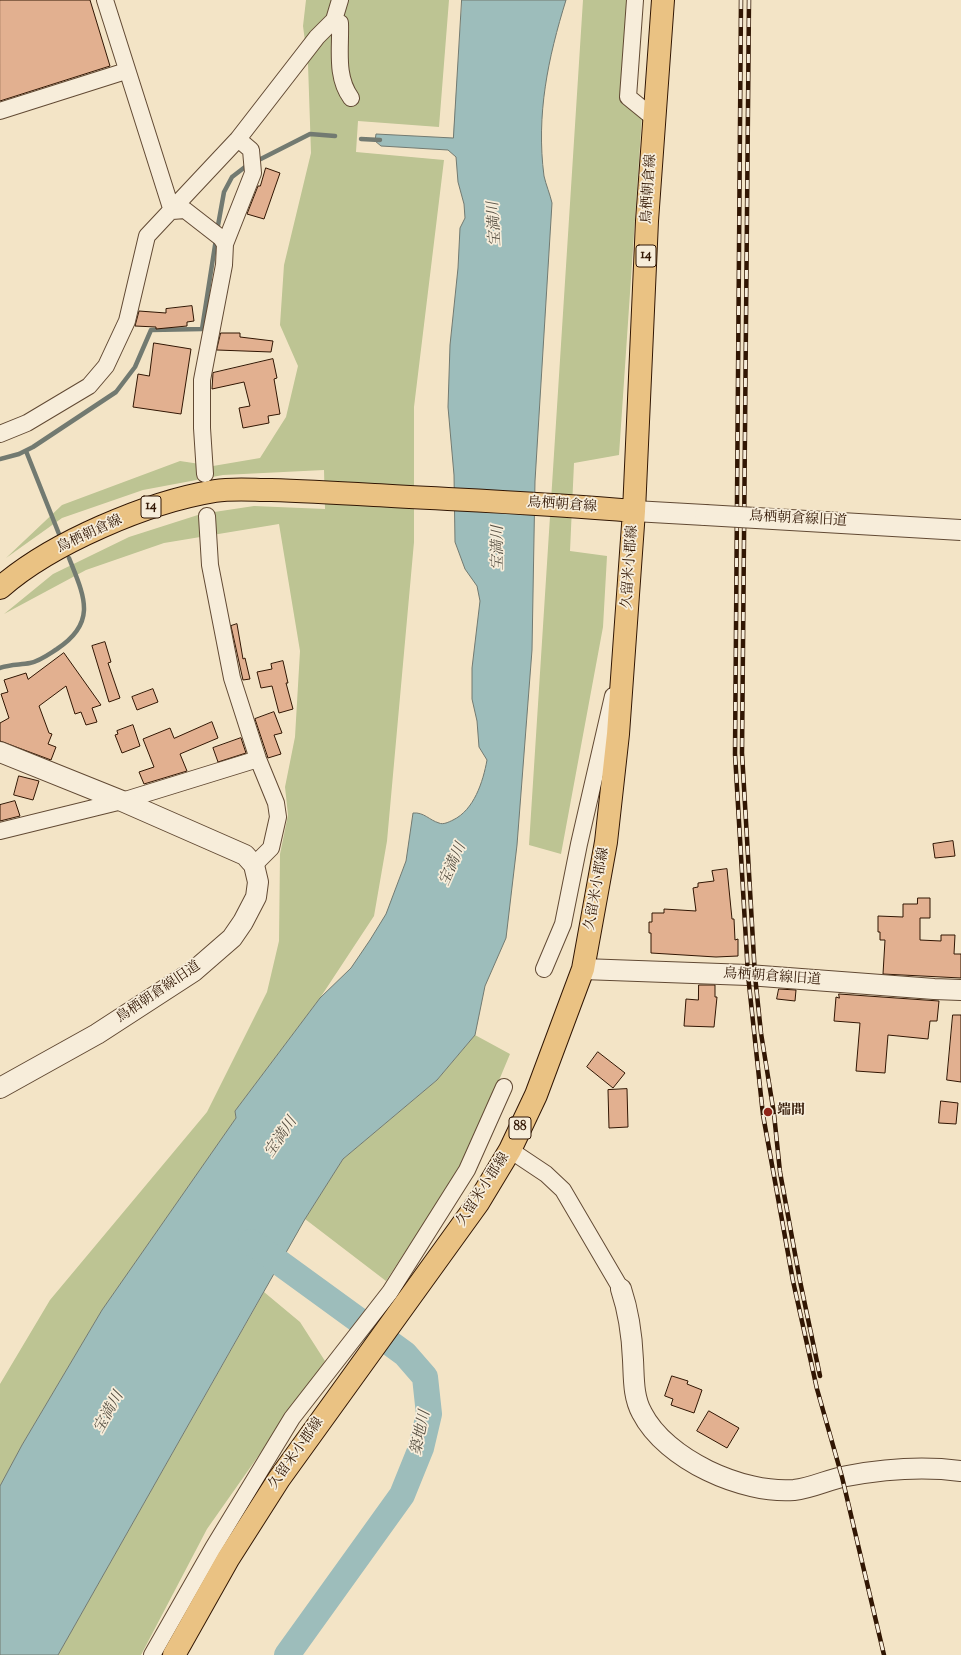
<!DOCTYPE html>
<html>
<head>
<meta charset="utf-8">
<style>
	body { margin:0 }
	canvas { display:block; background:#f3e4c6 }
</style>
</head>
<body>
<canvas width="961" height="1655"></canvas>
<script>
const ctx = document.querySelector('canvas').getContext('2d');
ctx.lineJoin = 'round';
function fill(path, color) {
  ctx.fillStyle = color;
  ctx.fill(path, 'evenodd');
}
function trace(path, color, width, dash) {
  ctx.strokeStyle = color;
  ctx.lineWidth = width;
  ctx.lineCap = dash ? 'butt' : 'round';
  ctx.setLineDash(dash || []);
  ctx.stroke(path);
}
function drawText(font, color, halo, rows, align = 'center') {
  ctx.font = font + ' "Sorts Mill Goudy","Noto Serif JP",serif';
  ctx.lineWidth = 3.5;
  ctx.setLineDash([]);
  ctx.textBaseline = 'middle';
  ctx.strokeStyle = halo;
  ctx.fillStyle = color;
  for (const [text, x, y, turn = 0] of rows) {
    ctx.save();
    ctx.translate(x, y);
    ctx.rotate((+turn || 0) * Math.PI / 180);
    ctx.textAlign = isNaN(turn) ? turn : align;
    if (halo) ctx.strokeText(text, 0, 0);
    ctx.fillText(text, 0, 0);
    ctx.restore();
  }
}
const green = new Path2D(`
	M306 0H449L439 127 358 121 356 152 444 160 414 407V542L387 841 374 916 320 998 235 1111 236 1118 102 1310 22 1445 0 1486V1384L50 1300 207 1112 267 992 279 941 280 854 288 815 285 787 295 737 300 651 279 524 164 543 86 570 4 614 53 574 129 537 201 514 254 506 325 509 324 470 223 475 143 490 62 518 6 558 62 505 180 461 213 466 260 458 286 417 298 366 280 325 284 265 311 153 308 64 303 26Z
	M583 0H628L622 96 642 116 619 455 574 463 570 551 607 556 603 627 561 854 529 845Z
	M475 1035 510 1054 467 1157 386 1281 305 1219 343 1159 437 1080Z
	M264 1292 300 1322 325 1361 207 1529 141 1655H58Z`);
const water = new Path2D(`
	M462 0H566C548 58 536 115 544 176 546 185 550 194 552 203L535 481 532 650 517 845 506 938 485 986 475 1035 437 1080 343 1159 305 1219 58 1655H0V1486L22 1445 102 1310 236 1118 235 1111 320 998 351 968 370 940 386 914 406 861 413 813C424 812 429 820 439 823 443 825 449 822 453 820 474 810 483 782 487 760L479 747 477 721 472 699V668L480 601 477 586 465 569 455 542 454 475 448 407 450 345 458 268 460 228 465 218 464 204 458 182 456 157 448 150 381 146 375 141 376 134 453 138Z`);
const stream = new Path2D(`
	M361 139 380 140
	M217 231 224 192 232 177 245 167 310 134 335 136
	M26 451 59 534
	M0 459 19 454 33 447 116 392 135 367 151 330 202 329 216 239
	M0 668C10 664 20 665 30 663 40 661 49 654 57 649 98 622 84 596 69 558`);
const river = new Path2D(`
	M251 1242 405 1354 425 1377 429 1414 421 1448 402 1495 287 1655`);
const building = new Path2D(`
	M0 0H90L110 66 0 101Z
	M266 168 280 173 264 219 247 214 258 186H260Z
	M192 306 194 321 187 322V326L156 329V327L135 326 139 311 166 313V309Z
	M221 333H240V337L273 341 271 352 217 350Z
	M154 343 191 349 181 414 133 407 138 374 149 376Z
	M273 359 277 378 274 379 280 414 268 416 269 423 243 428 239 408 250 406 244 382 212 389 213 373Z
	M237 624 243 659 245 658 250 679 243 680 231 626Z
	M105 642 111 662 108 663 120 698 109 702 92 646Z
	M64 653 101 705 92 708 97 722 86 725 81 712 75 714 66 686 39 706 49 733 52 734 48 744 56 747 51 760 0 741V723L9 718 1 694 8 692 4 680 26 673 28 679Z
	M283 661 288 683H286L293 709 279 713 272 686 261 688 257 672 272 669 271 664Z
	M153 689 158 702 137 710 132 697Z
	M274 712 282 733 274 735 281 754 268 758 255 719Z
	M212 722 218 738 180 754 187 771 144 784 139 772 154 767 143 739 170 728 174 738Z
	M133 725 140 746 122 753 115 735 118 734 117 731Z
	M241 738 246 753 218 762 213 748Z
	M19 776 39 781 33 800 14 795Z
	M15 801 20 816 0 821V805Z
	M953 841 955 856 935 858 933 844Z
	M727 869 732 919H734L735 940 738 939V956L716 957 651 953V933H649V922H652V913H664V909L696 911 693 888 698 887V883L714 881 712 871Z
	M918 898H930V918H920V940L941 941V935H955L954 954H961V978L883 974 885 940H880V932H878V916L903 917V904H917Z
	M699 985H715V997H717L714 1027 684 1026 686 999 698 1000Z
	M779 989 796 990 795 1001 777 999Z
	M839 994 939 1001 937 1021H930L928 1039 888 1035 885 1073 856 1071 860 1023 834 1021 836 997 839 998Z
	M953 1015H961V1082L947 1080Z
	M598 1052 625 1073 613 1088 587 1067Z
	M627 1089 628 1127 609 1128 608 1090Z
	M941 1101 958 1103 956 1124 939 1123Z
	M672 1376 688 1381 687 1384 702 1390 694 1413 671 1405 673 1399 665 1396Z
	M709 1411 739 1428 727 1448 697 1431Z`);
const minor = new Path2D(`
	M105 0 172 211
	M635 0 628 97 655 119
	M334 20 340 23C341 48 335 76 351 98
	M0 111 126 71
	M172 211 185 210 221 238 225 244 224 265 202 380V428L205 474
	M225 244 253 173 251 150 238 139
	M0 434 27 423 89 386 106 366 127 321 147 236 238 139 317 37 334 20 340 0
	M207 516 210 565 232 678 258 759 276 803 278 817 271 848 254 865
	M0 831 122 801 258 759
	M544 969 563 924 579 844 613 696
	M510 1150 546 1174 563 1190 621 1289
	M152 1655 213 1548 292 1418 390 1292 467 1170 504 1087`);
const tertiary = new Path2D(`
	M634 511 705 515
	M0 752 122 801 245 855 254 865 258 882 256 897 243 922 232 938 194 971 97 1034 0 1088
	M583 969 748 975 934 989 961 990
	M621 1289C629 1313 632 1335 633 1360 634 1378 633 1397 642 1413 666 1460 743 1494 794 1490 813 1488 829 1479 847 1476 884 1469 923 1466 961 1471`);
const primary = new Path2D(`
	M0 588C51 543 148 502 215 491 233 488 253 490 271 490 306 491 340 493 374 495 461 500 548 503 634 511
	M174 1655 228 1559 279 1479 478 1203 510 1150 536 1095 583 969 606 842 618 734 634 511 647 221 663 0`);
const rail = new Path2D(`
	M741 0 735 754 748 975 763 1115 793 1281 817 1389 842 1477 884 1655
	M749 0 742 753 755 976 761 1033 774 1114 780 1172 800 1281 820 1376`);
const tertiaryBridge = new Path2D(`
	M705 515 961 530`);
const markers = [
	[768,1112,5,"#8f2418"]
];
const shields = [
	[646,256,20],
	[151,507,20],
	[520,1128,22]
];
const shieldNames = [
	["14",646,256],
	["14",151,507],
	["88",520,1128]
];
const streetNames = [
	["鳥栖朝倉線",650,189,-86],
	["鳥栖朝倉線",562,506,4],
	["鳥栖朝倉線旧道",798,520,3],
	["鳥栖朝倉線",90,535,-25],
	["久留米小郡線",631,567,-86],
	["久留米小郡線",598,889,-80],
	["鳥栖朝倉線旧道",772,978,4],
	["鳥栖朝倉線旧道",159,993,-34],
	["久留米小郡線",484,1190,-57],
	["久留米小郡線",297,1454,-55]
];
const poiNames = [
	["端間",777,1112]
];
const waterNames = [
	["宝満川",496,224,-93],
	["宝満川",499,548,-90],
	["宝満川",454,865,-66],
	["宝満川",282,1138,-56],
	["宝満川",110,1413,-61],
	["築地川",422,1433,-78]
];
fill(green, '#bdc493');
fill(water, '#9dbdbb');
trace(water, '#727a71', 1);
trace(stream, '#727a71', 4.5);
trace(river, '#9dbdbb', 26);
fill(building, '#e2b090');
trace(building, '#311603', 1);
trace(minor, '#624a34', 18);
trace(tertiary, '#624a34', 22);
trace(primary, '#311603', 24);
trace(minor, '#f7edda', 16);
trace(tertiary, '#f7edda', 20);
trace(primary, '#eac283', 22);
trace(rail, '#311603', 4.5);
trace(rail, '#f7edda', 3, [9]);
trace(tertiaryBridge, '#624a34', 22, []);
trace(tertiaryBridge, '#f7edda', 20);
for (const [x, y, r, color] of markers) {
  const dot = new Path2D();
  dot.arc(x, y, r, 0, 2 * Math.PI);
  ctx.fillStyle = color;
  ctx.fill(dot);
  trace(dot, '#f7edda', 1.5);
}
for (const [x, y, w] of shields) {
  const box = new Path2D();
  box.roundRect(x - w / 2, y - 11, w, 22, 3);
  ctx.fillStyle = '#f7edda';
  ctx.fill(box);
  trace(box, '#311603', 1);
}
drawText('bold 13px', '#311603', null, shieldNames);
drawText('14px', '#311603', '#f7edda', streetNames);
drawText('bold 14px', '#311603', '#f7edda', poiNames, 'left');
drawText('italic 15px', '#575043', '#f7edda', waterNames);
</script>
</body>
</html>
